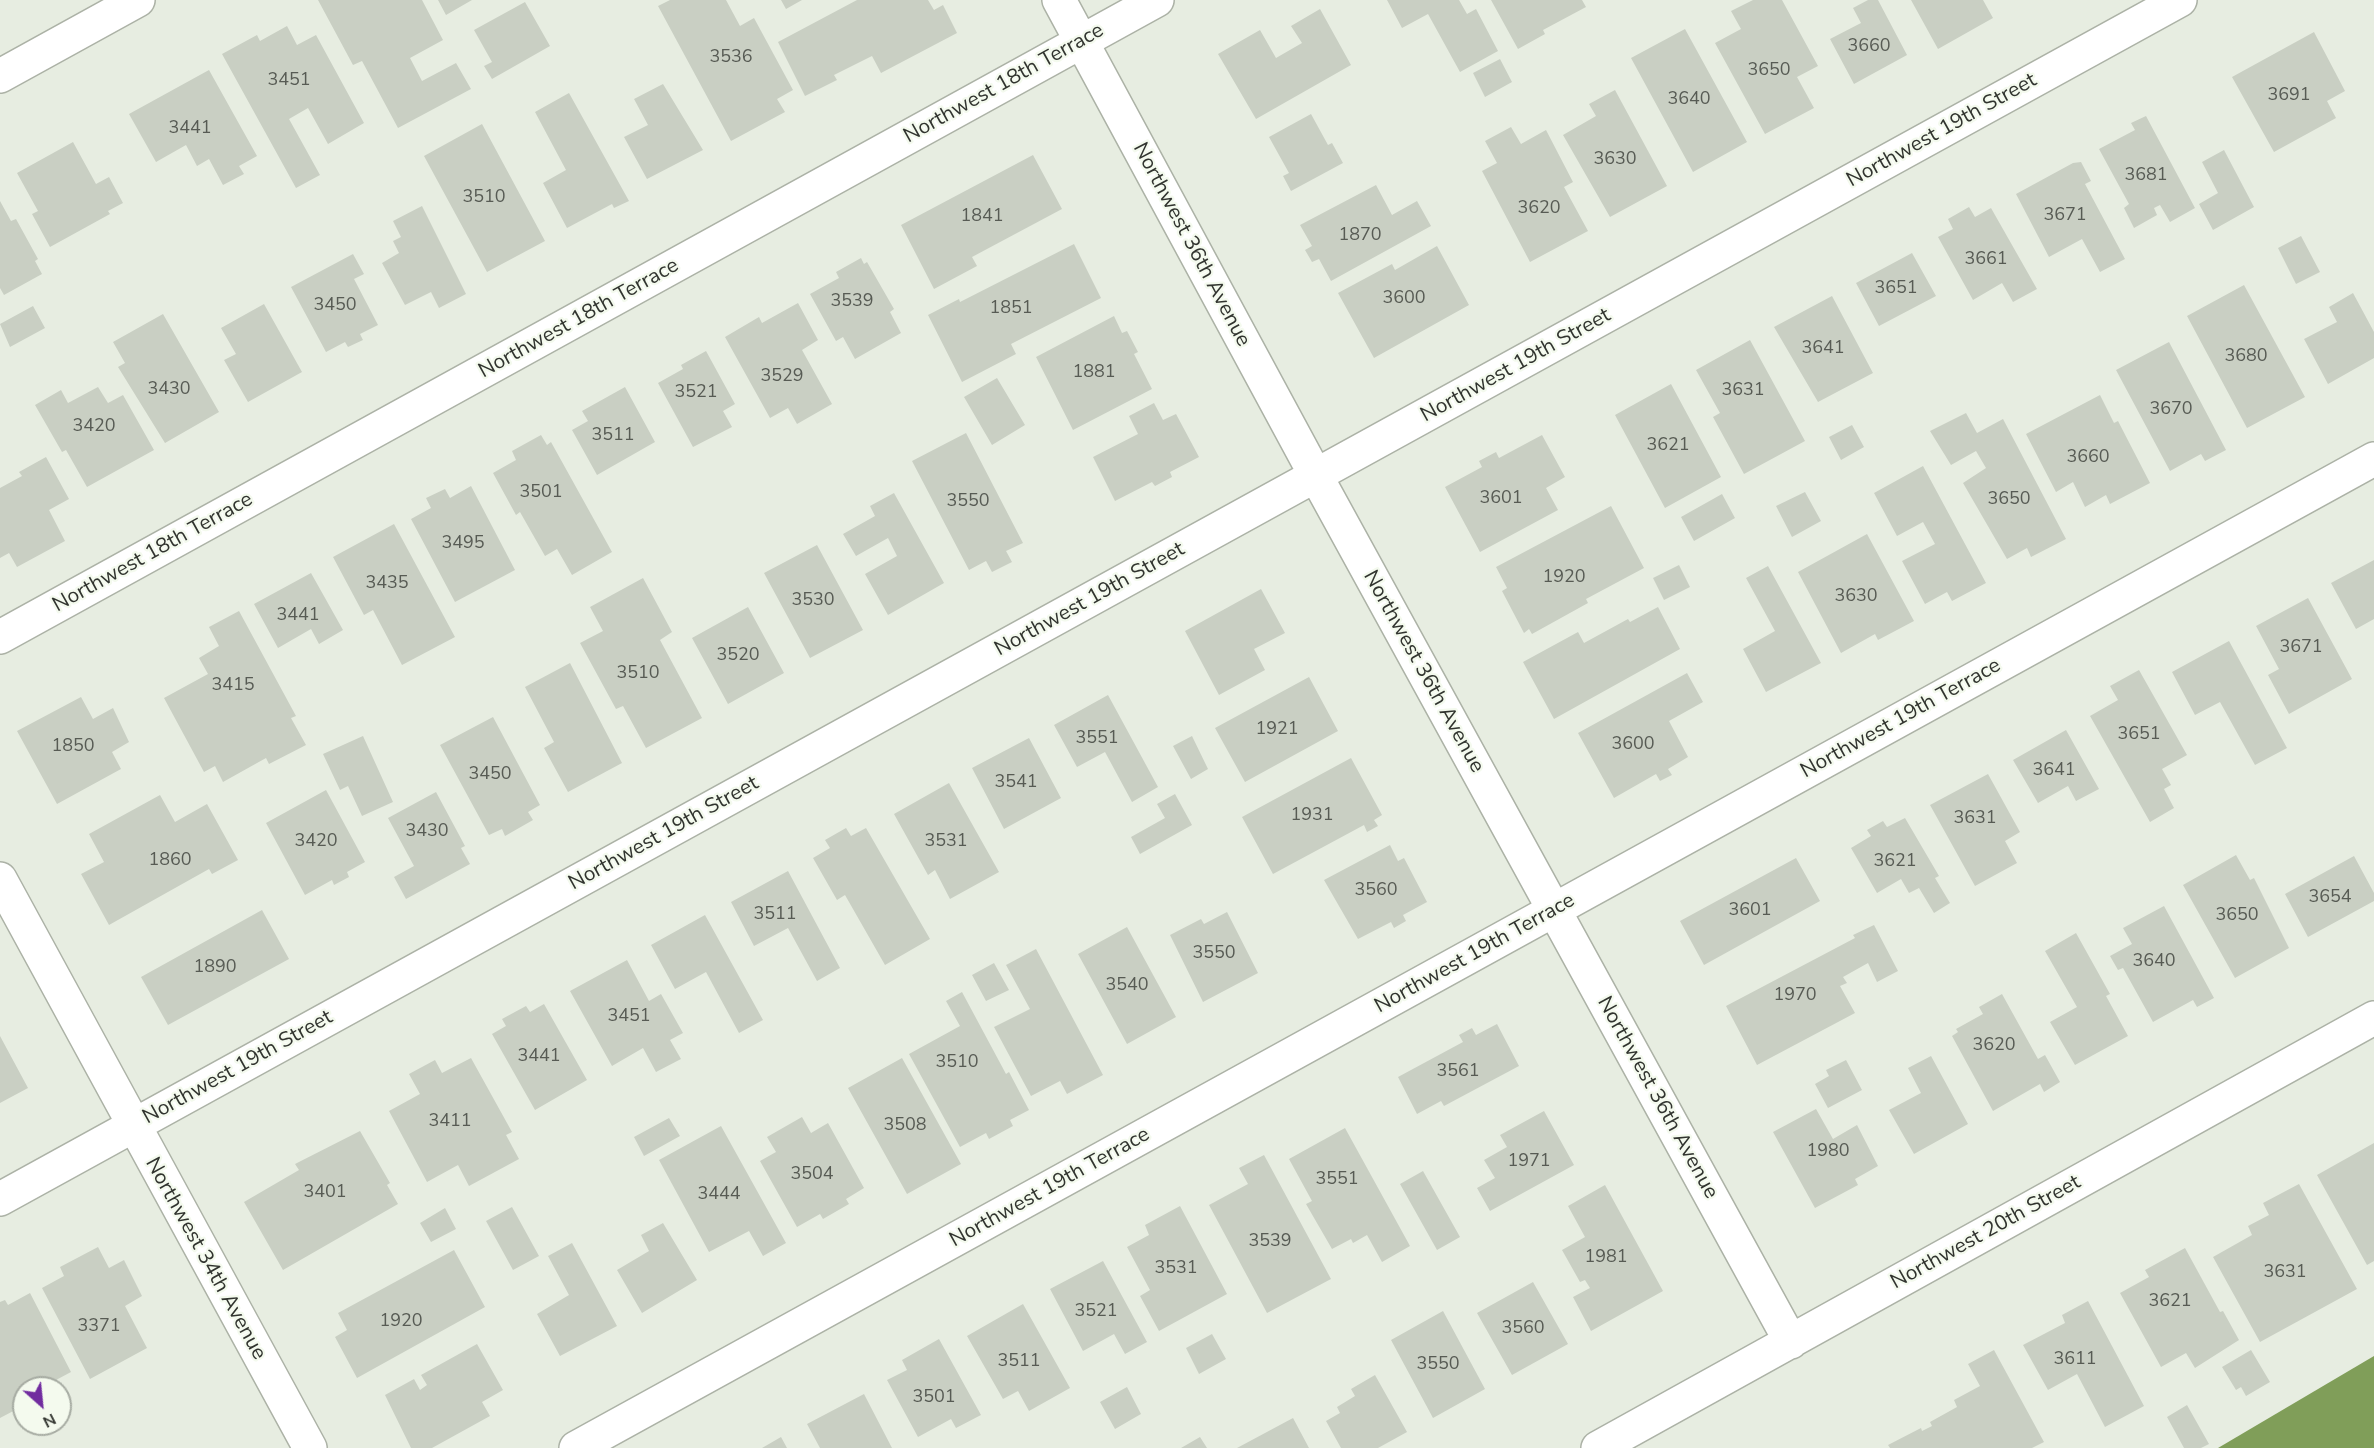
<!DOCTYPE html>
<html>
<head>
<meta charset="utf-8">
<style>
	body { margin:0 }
	#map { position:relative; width:2374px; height:1448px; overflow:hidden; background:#e7ede1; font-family:"Nunito Sans",sans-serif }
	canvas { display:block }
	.north { position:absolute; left:12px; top:1376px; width:60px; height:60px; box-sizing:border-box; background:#f4faee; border:2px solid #a6aba2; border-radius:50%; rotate:153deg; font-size:16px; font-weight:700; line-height:24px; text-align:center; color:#31342f }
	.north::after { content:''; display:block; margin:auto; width:21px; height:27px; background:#712c9f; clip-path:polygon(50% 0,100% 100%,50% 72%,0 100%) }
</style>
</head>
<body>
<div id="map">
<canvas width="2374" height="1448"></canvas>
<div class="north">N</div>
</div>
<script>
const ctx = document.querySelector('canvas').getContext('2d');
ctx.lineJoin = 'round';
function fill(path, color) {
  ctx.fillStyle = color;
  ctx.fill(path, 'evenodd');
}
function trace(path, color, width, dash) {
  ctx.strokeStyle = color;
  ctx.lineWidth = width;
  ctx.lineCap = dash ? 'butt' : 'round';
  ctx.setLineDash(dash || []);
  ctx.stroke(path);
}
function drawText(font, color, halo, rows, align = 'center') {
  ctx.font = font + ' "Nunito Sans",sans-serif';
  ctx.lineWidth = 4.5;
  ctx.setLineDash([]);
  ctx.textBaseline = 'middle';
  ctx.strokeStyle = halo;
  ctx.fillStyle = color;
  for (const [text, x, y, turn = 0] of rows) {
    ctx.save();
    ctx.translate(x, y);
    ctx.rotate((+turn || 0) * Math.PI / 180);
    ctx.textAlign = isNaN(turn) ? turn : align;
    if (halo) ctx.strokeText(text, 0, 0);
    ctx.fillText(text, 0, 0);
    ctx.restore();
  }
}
const water = new Path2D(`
	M2374 1356V1448H2218Z`);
const building = new Path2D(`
	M318 0H422L443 40 410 58 422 81 456 63 471 89 398 128 362 61 353 65Z
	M438 0H472L446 15Z
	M670 0H726L740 26 754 18 793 90 777 99 785 112 731 141 658 6Z
	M781 0H802L786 9Z
	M857 0H928L934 10 943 5 957 33 881 73 872 56 834 75 837 80 805 96 778 42Z
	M1387 0H1459L1467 14 1476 9 1498 51 1460 72 1428 14 1402 28Z
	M1491 0H1582L1586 7 1543 30 1545 34 1518 49Z
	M1753 0H1782L1818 66 1797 77 1814 108 1765 134 1715 43 1741 29 1731 11Z
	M1868 0H1878L1907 55 1854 84 1830 39 1861 23 1853 8Z
	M1911 0H1983L1993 18 1938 49Z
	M525 2 550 46 492 79 484 66 492 62 474 30Z
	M1320 9 1351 65 1256 119 1218 54 1260 30 1276 58 1302 43 1291 26Z
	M287 26 297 45 316 35 364 123 328 144 308 108 289 119 320 175 296 188 222 54 257 35 260 41Z
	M1685 29 1747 142 1693 172 1631 58Z
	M2314 32 2345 91 2327 101 2336 118 2274 152 2232 77Z
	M1500 59 1512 82 1485 97 1473 73Z
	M209 70 257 156 239 166 244 174 223 185 209 159 197 166 186 145 156 162 129 114Z
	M663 84 703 150 647 179 624 137 648 125 634 99Z
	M1615 90 1667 186 1610 217 1563 135 1596 116 1589 104Z
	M569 93 629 201 614 208 612 204 567 228 543 183 566 170 535 112Z
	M1311 114 1328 145 1332 143 1343 163 1291 191 1283 176 1289 173 1269 137Z
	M2146 116 2195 208 2170 222 2160 205 2154 208 2157 215 2134 228 2124 208 2129 204 2099 149 2135 130 2131 123Z
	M482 124 545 241 487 272 424 156Z
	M1511 127 1521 144 1546 130 1573 182 1564 187 1588 231 1530 262 1482 171 1497 163 1485 141Z
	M73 142 96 184 109 177 123 203 108 211 110 214 50 247 32 214 38 211 17 173Z
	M2224 150 2254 207 2213 230 2199 204 2218 193 2202 162Z
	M1033 155 1062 209 972 257 977 266 934 289 901 225Z
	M2081 162 2091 181 2085 184 2125 259 2100 272 2082 239 2049 257 2016 194 2073 163Z
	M1376 185 1392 215 1417 201 1431 226 1331 281 1319 259 1312 262 1305 250 1312 246 1300 225Z
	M0 201 11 221 16 219 38 259 35 261 42 274 4 295 0 288Z
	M422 206 466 294 439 308 431 292 405 305 382 263 399 253 393 241 401 237 393 221Z
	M1969 207 1975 217 1991 208 2037 289 2013 302 2002 283 1973 300 1938 237 1953 229 1948 219Z
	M2301 236 2320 272 2296 284 2278 248Z
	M1074 244 1101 298 1011 344 1016 354 962 382 928 315 959 299 960 302Z
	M1437 246 1469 305 1374 358 1338 293 1392 264 1395 270Z
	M1912 253 1936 296 1879 326 1856 283Z
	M353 254 364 274 354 279 378 325 360 334 363 340 348 347 345 342 326 352 291 287Z
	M861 258 864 264 867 262 894 309 890 312 901 333 855 359 843 337 836 341 810 294 839 278 836 272Z
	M2244 285 2305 397 2247 428 2187 316Z
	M2353 293 2374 332V358L2328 384 2304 339 2337 322 2329 307Z
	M1832 296 1873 373 1818 402 1774 327Z
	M798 303 818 340 802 350 832 404 797 424 788 408 770 418 725 337 759 317 762 323Z
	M264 304 302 372 248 402 224 360 236 354 221 328Z
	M33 306 45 328 10 347 0 324Z
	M163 314 219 412 165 443 118 367 125 363 113 342Z
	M1114 316 1122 333 1127 331 1138 352 1134 354 1152 389 1073 430 1036 357Z
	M1750 340 1805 441 1744 474 1713 417 1720 413 1696 370Z
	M2169 342 2226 450 2205 461 2201 454 2170 471 2116 370Z
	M706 351 735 404 723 411 732 427 693 447 658 383 683 369 681 365Z
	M997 378 1025 425 992 445 964 397Z
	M1671 384 1721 477 1665 508 1615 415Z
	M98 387 108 403 123 395 154 450 87 487 66 450 62 452 35 405 61 390 68 403Z
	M625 387 655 442 597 475 572 430 588 421 582 411Z
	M2100 395 2114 423 2118 421 2150 483 2110 504 2106 495 2085 507 2073 482 2056 492 2026 434Z
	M1154 403 1163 420 1176 414 1199 457 1170 472 1172 477 1155 486 1152 482 1115 501 1093 457 1138 434 1129 416Z
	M1966 413 1977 433 2003 419 2066 539 2031 557 2027 548 2007 559 1963 483 1986 468 1976 451 1951 465 1930 431Z
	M1852 425 1864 447 1841 460 1829 437Z
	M966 433 1023 543 1006 551 1012 562 992 572 986 561 969 570 912 461Z
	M541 435 547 445 551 442 612 552 572 575 557 549 545 556 520 512 516 515 493 473 516 460 512 451Z
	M1542 435 1565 477 1546 488 1558 510 1480 552 1445 487 1482 467 1479 461 1496 452 1499 458Z
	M46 457 69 499 49 510 65 541 17 567 9 553 0 558V488L22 476 19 472Z
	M1923 466 1986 583 1952 601 1947 592 1925 604 1902 561 1935 544 1923 522 1897 536 1874 493Z
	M471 486 515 570 455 602 411 519 431 508 426 498 445 489 450 498Z
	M1805 492 1821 521 1792 537 1776 506Z
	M894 493 944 583 888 615 865 574 897 556 888 538 856 556 843 534 875 516 870 506Z
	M1722 494 1735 518 1694 541 1681 517Z
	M1611 506 1644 568 1586 599 1588 603 1532 634 1529 629 1524 633 1502 591 1507 588 1496 567Z
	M394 524 455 637 402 665 373 610 364 615 333 557Z
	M1867 534 1914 621 1878 640 1875 634 1841 653 1798 572Z
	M817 545 863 630 810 658 764 573Z
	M2374 560V619L2356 629 2331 583Z
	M1679 565 1690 587 1664 600 1653 578Z
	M1768 566 1821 663 1766 692 1743 649 1775 631 1746 578Z
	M311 573 343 630 319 644 311 629 278 648 254 604Z
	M643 578 672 632 660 640 702 718 646 748 623 706 616 709 580 643 603 631 590 607Z
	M1261 589 1285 633 1254 649 1265 670 1219 695 1185 631Z
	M2308 598 2352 679 2289 714 2268 675 2279 669 2256 626Z
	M748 607 784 673 728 704 692 638Z
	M1658 607 1680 649 1554 719 1523 662 1578 632 1584 643 1628 619 1630 622Z
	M239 611 296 716 291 718 306 745 269 764 266 758 223 782 215 766 204 772 164 698 208 674 199 658 219 646 209 627Z
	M2229 641 2287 748 2255 765 2220 702 2195 715 2172 672Z
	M570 663 622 763 568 792 544 748 554 742 525 687Z
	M2139 670 2187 755 2162 769 2171 785 2164 789 2174 808 2150 822 2090 716 2118 700 2110 686Z
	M1687 673 1703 702 1669 721 1688 757 1668 769 1672 775 1660 781 1656 774 1614 798 1578 733Z
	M1309 677 1338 731 1245 782 1215 728Z
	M1108 695 1158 787 1132 802 1105 752 1077 767 1054 725Z
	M81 697 93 719 113 708 129 742 112 752 121 769 57 804 17 731Z
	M493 717 540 805 528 812 533 820 505 836 502 829 489 835 440 745Z
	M2066 730 2099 789 2076 801 2068 786 2038 803 2013 760Z
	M363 736 393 802 362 816 348 786 340 790 323 754Z
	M1192 736 1208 769 1191 779 1173 746Z
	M1029 738 1061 798 1004 829 972 768Z
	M1351 758 1382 815 1374 820 1378 826 1367 832 1364 825 1273 874 1242 817Z
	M1988 774 2020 832 2005 841 2017 863 1975 886 1930 805Z
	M949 783 999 872 950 899 935 870 928 875 894 814Z
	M326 790 365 862 347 872 349 877 334 885 332 880 305 895 266 823Z
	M436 792 465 846 461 848 470 864 406 899 394 877 414 866 388 818Z
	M1175 794 1192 825 1140 854 1131 837 1165 818 1157 804Z
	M160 795 175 822 207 804 238 860 212 874 209 869 109 925 81 874 104 862 89 834Z
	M1905 818 1939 876 1935 878 1950 903 1934 913 1919 888 1909 893 1901 879 1877 893 1851 848 1871 836 1867 830 1883 821 1887 827Z
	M846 828 851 836 866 828 930 939 885 965 845 895 837 900 813 858 830 848 825 840Z
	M1390 845 1398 861 1404 858 1427 902 1403 915 1406 921 1394 928 1391 922 1358 939 1324 880Z
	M2236 855 2250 880 2254 878 2289 948 2235 978 2183 885Z
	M2354 856 2374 893V901L2308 937 2285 894Z
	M1796 858 1820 901 1704 965 1680 921Z
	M788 871 840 968 817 981 788 928 754 946 731 902Z
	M2164 906 2214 998 2197 1007 2193 1000 2153 1022 2123 968 2118 970 2110 956 2132 944 2123 928Z
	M262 910 289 959 168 1025 141 977Z
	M1227 912 1258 973 1203 1002 1170 935 1201 919 1204 924Z
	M705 915 763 1020 739 1033 706 972 675 989 651 945Z
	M1874 925 1898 971 1877 982 1868 963 1843 977 1847 983 1840 986 1855 1013 1757 1065 1726 1006 1855 938 1853 935Z
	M1127 927 1176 1017 1127 1044 1078 954Z
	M2076 933 2110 994 2106 996 2128 1036 2075 1065 2050 1022 2077 1007 2045 951Z
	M1036 949 1103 1075 1067 1094 1060 1081 1031 1096 994 1027 1030 1009 1006 965Z
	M627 960 649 1001 661 994 683 1033 670 1040 681 1059 656 1072 643 1048 612 1066 570 991Z
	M994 963 1009 990 986 1001 972 975Z
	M962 992 1006 1074 1009 1072 1029 1110 1010 1120 1013 1126 989 1139 986 1133 960 1147 909 1054 960 1026 946 1001Z
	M2002 994 2038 1059 2045 1055 2060 1082 2044 1092 2040 1084 1993 1111 1952 1036 1958 1032 1956 1029 1983 1014 1979 1007Z
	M544 1004 587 1080 535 1110 492 1034 506 1026 502 1019 526 1006 530 1012Z
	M1497 1024 1519 1066 1444 1106 1441 1101 1417 1114 1398 1077 1463 1042 1459 1035 1472 1028 1476 1035Z
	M0 1036 28 1088 0 1103Z
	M1931 1056 1968 1124 1914 1154 1889 1110 1921 1093 1908 1068Z
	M471 1058 512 1132 506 1135 519 1159 469 1186 458 1165 427 1182 389 1111 420 1094 409 1074 435 1060 442 1073Z
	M902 1058 961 1164 907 1194 848 1088Z
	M1846 1060 1862 1090 1828 1108 1815 1084 1829 1076 1826 1070Z
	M1816 1109 1833 1139 1857 1125 1878 1166 1855 1179 1858 1185 1815 1208 1773 1132Z
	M1544 1111 1574 1165 1490 1211 1477 1188 1495 1178 1484 1160 1507 1147 1500 1135Z
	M802 1117 811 1133 828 1123 864 1188 846 1199 849 1204 823 1219 820 1214 797 1227 760 1161 776 1152 767 1137Z
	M669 1118 680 1136 644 1156 634 1137Z
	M721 1126 786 1243 763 1256 749 1231 709 1252 659 1160Z
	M1345 1128 1410 1246 1382 1262 1367 1235 1353 1243 1351 1239 1332 1249 1306 1204 1312 1201 1289 1159Z
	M360 1131 390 1183 387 1185 398 1204 283 1270 244 1202 299 1170 295 1164Z
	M2374 1143V1261L2367 1265 2317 1175Z
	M1264 1155 1331 1279 1267 1313 1209 1205 1248 1184 1239 1168Z
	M1423 1171 1460 1237 1437 1250 1400 1184Z
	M2299 1184 2357 1289 2260 1342 2213 1257 2252 1235 2248 1226 2269 1215 2263 1203Z
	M1605 1185 1663 1291 1591 1331 1573 1297 1590 1288 1585 1280 1580 1282 1562 1250 1585 1237 1568 1206Z
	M1180 1206 1227 1294 1159 1331 1140 1296 1150 1290 1127 1247 1149 1235 1145 1225Z
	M512 1207 539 1256 513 1270 486 1221Z
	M445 1208 456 1229 431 1242 420 1223Z
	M663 1223 697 1280 642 1313 617 1270 649 1251 641 1235Z
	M572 1243 617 1326 560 1356 537 1314 569 1295 548 1256Z
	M98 1247 109 1268 124 1260 142 1296 125 1306 147 1348 90 1379 42 1288 64 1276 60 1267Z
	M2185 1248 2220 1312 2223 1311 2239 1340 2195 1368 2186 1353 2161 1367 2120 1293 2149 1277 2145 1270Z
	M454 1250 485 1307 357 1378 335 1337 347 1330 338 1313Z
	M1103 1261 1147 1342 1125 1354 1114 1334 1083 1351 1050 1289Z
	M1533 1282 1568 1344 1512 1375 1477 1313Z
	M30 1293 71 1372 56 1380 60 1388H24V1417L19 1408 0 1418V1302L5 1300 8 1305Z
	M2088 1301 2144 1406 2105 1427 2077 1374 2048 1390 2023 1345 2065 1323 2062 1315Z
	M1023 1304 1070 1388 1029 1411 1018 1391 1003 1399 967 1336Z
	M1443 1311 1485 1389 1433 1418 1391 1340Z
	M1212 1334 1226 1359 1199 1374 1186 1348Z
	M939 1339 981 1415 956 1428 951 1419 918 1437 887 1380 907 1370 902 1360Z
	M477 1344 503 1390 482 1402 490 1416 432 1448H411L385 1395 414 1379 420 1390 427 1385 421 1375Z
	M1994 1350 2044 1442 2032 1448H1890L1888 1445 1921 1428 1922 1431 1932 1426 1930 1422 1957 1407 1954 1400 1980 1386 1968 1364Z
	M2251 1350 2270 1382 2246 1396 2241 1387 2236 1390 2222 1367Z
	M1375 1375 1407 1432 1378 1448H1341L1326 1421 1340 1413 1337 1407 1355 1396 1351 1389Z
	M1127 1387 1141 1414 1115 1429 1100 1402Z
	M864 1394 892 1448H820L807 1424Z
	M2187 1405 2209 1444 2201 1448H2184L2167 1417Z
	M1293 1418 1309 1448H1237Z
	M781 1437 787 1448H762Z
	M1200 1437 1207 1448H1181Z`);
const minor = new Path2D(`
	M1059 0 1316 476 1791 1342
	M0 76 138 0
	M0 637 1157 0
	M0 879 310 1448
	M0 1199 2180 0
	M576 1448 2374 459
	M1598 1448 2374 1018`);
const numberNames = [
	["3660",1869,47],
	["3536",731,58],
	["3650",1769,71],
	["3451",289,81],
	["3691",2289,96],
	["3640",1689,100],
	["3441",190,129],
	["3630",1615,160],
	["3681",2146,176],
	["3510",484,198],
	["3620",1539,209],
	["3671",2065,216],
	["1841",982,217],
	["1870",1360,236],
	["3661",1986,260],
	["3651",1896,289],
	["3600",1404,299],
	["3539",852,302],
	["3450",335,306],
	["1851",1011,309],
	["3641",1823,349],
	["3680",2246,357],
	["1881",1094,373],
	["3529",782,377],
	["3430",169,390],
	["3631",1743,391],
	["3521",696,393],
	["3670",2171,410],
	["3420",94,427],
	["3511",613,436],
	["3621",1668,446],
	["3660",2088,458],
	["3501",541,493],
	["3601",1501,499],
	["3650",2009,500],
	["3550",968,502],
	["3495",463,544],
	["1920",1564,578],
	["3435",387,584],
	["3630",1856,597],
	["3530",813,601],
	["3441",298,616],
	["3671",2301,648],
	["3520",738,656],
	["3510",638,674],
	["3415",233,686],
	["1921",1277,730],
	["3651",2139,735],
	["3551",1097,739],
	["3600",1633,745],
	["1850",73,747],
	["3641",2054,771],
	["3450",490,775],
	["3541",1016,783],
	["1931",1312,816],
	["3631",1975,819],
	["3430",427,832],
	["3420",316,842],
	["3531",946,842],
	["1860",170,861],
	["3621",1895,862],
	["3560",1376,891],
	["3654",2330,898],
	["3601",1750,911],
	["3511",775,915],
	["3650",2237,916],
	["3550",1214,954],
	["3640",2154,962],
	["1890",215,968],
	["3540",1127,986],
	["1970",1795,996],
	["3451",629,1017],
	["3620",1994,1046],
	["3441",539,1057],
	["3510",957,1063],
	["3561",1458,1072],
	["3411",450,1122],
	["3508",905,1126],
	["1980",1828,1152],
	["1971",1529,1162],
	["3504",812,1175],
	["3551",1337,1180],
	["3401",325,1193],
	["3444",719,1195],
	["3539",1270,1242],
	["1981",1606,1258],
	["3531",1176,1269],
	["3631",2285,1273],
	["3621",2170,1302],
	["3521",1096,1312],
	["1920",401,1322],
	["3371",99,1327],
	["3560",1523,1329],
	["3611",2075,1360],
	["3511",1019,1362],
	["3550",1438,1365],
	["3501",934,1398]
];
const streetNames = [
	["Northwest 18th Terrace",1004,84,-29],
	["Northwest 19th Street",1942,131,-29],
	["Northwest 36th Avenue",1191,245,62],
	["Northwest 18th Terrace",579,319,-29],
	["Northwest 19th Street",1516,366,-29],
	["Northwest 18th Terrace",153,553,-29],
	["Northwest 19th Street",1090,600,-29],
	["Northwest 36th Avenue",1423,672,61],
	["Northwest 19th Terrace",1901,719,-29],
	["Northwest 19th Street",664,834,-29],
	["Northwest 19th Terrace",1475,954,-29],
	["Northwest 19th Street",238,1068,-29],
	["Northwest 36th Avenue",1657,1098,61],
	["Northwest 19th Terrace",1050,1188,-29],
	["Northwest 20th Street",1986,1233,-29],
	["Northwest 34th Avenue",205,1259,61]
];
fill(water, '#809e59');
fill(building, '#c9cfc3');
trace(minor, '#acb2a6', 36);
trace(minor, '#fff', 33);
drawText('18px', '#575b54', null, numberNames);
drawText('21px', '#31342f', '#f4faee', streetNames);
</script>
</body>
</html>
